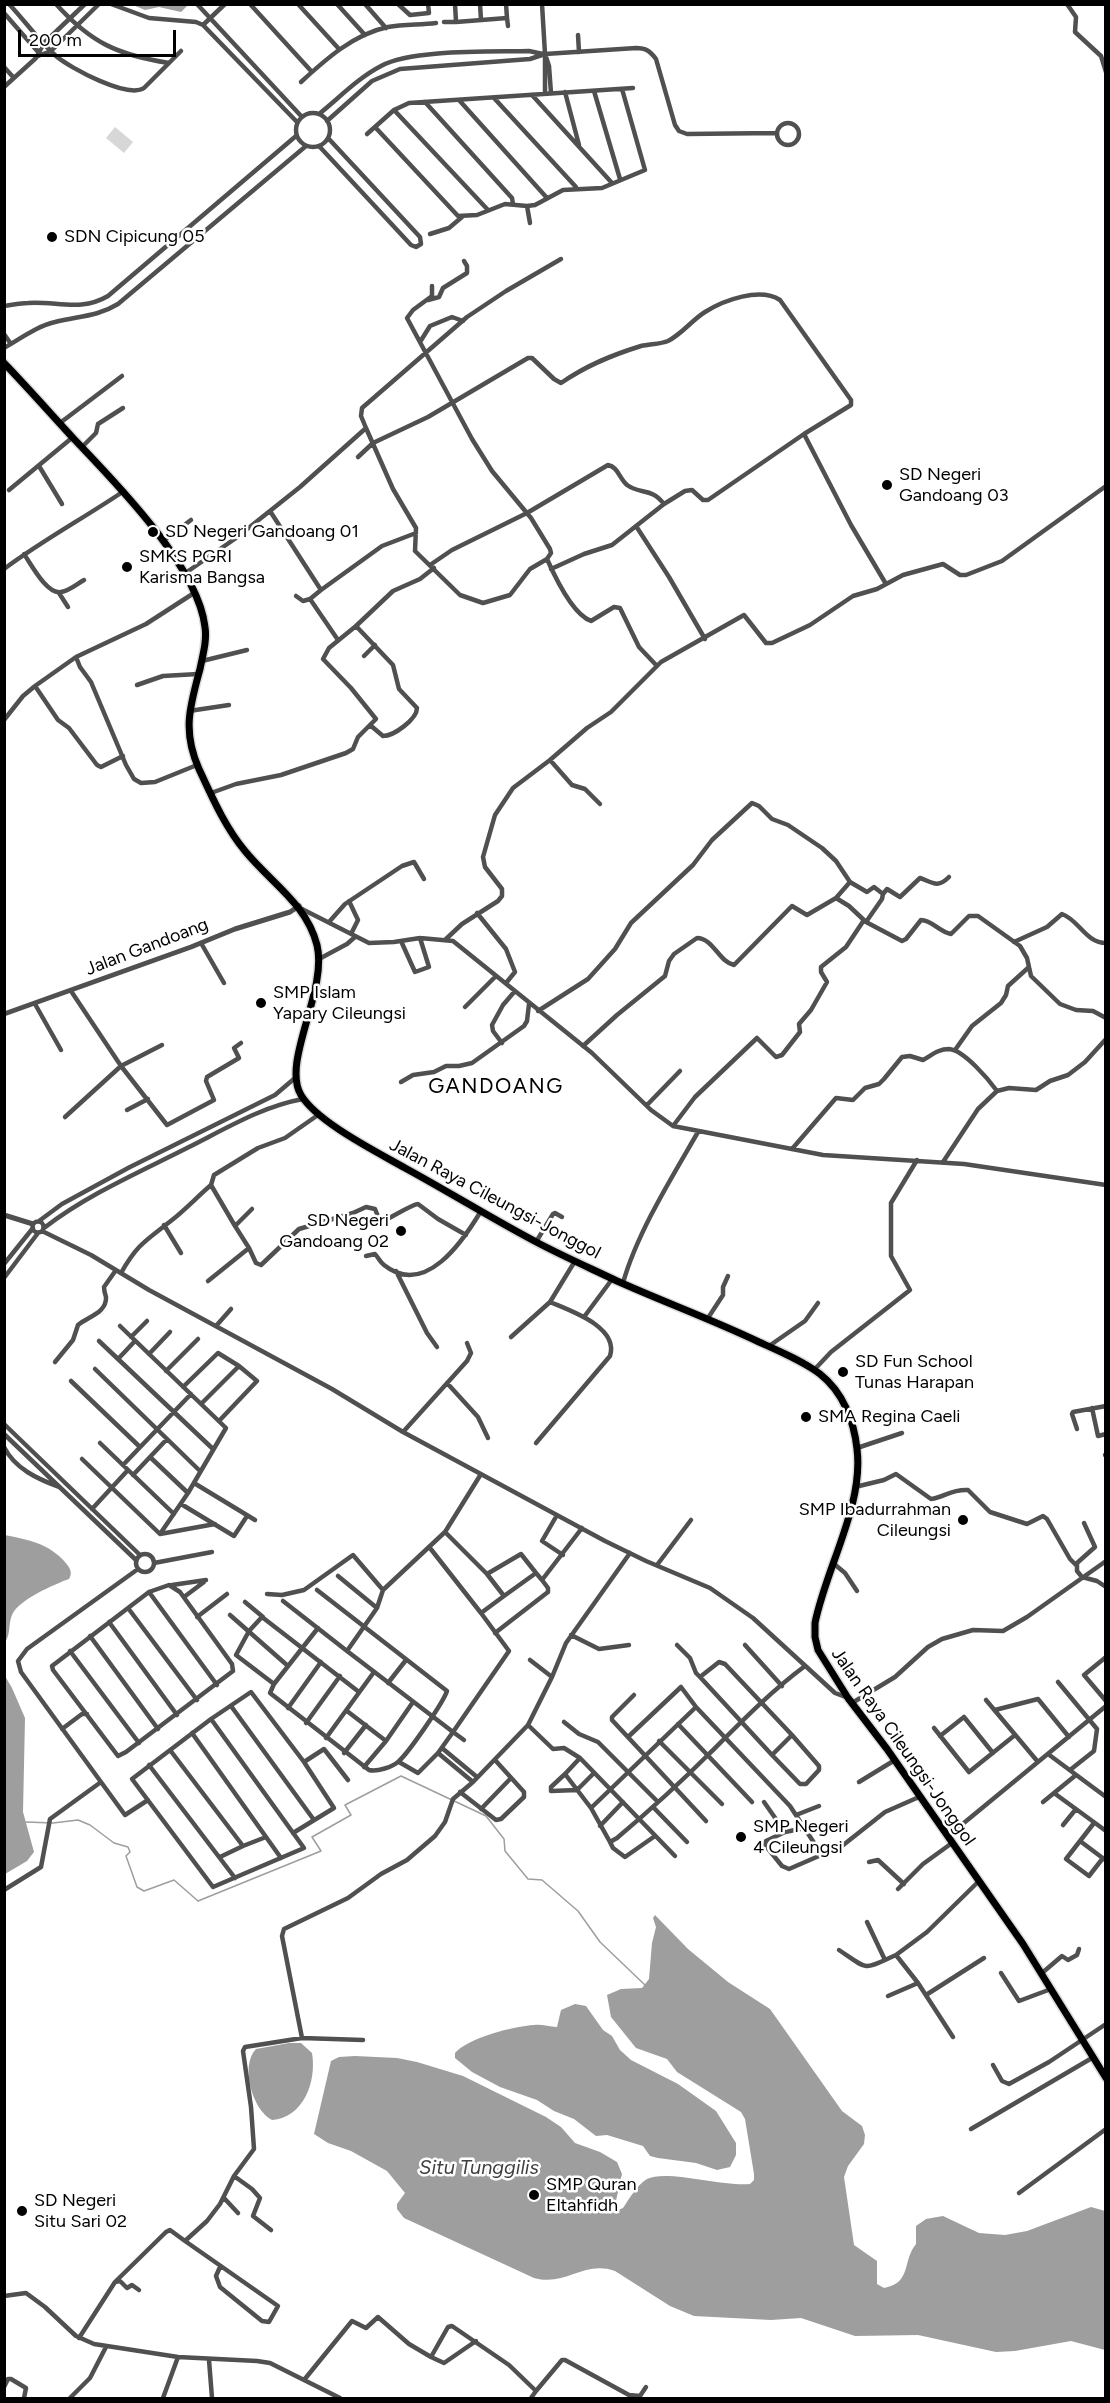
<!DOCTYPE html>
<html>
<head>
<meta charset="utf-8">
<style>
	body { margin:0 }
	#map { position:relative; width:1110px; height:2403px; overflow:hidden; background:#fff; font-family:Figtree,sans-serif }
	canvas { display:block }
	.frame { position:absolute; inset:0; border:6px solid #000; pointer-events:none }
	.scale { position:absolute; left:18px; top:30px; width:158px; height:27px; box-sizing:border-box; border:3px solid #000; border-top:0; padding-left:8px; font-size:18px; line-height:21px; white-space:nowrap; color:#000; -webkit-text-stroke:4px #fff; paint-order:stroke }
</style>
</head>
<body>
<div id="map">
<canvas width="1110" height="2403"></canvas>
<div class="frame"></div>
<div class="scale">200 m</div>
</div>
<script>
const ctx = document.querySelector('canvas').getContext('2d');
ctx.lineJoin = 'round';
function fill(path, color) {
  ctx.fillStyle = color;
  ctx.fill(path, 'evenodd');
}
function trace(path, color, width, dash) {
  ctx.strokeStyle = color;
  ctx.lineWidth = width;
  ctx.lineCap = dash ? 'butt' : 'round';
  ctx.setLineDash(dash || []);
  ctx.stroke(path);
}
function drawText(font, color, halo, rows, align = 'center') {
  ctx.font = font + ' Figtree,sans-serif';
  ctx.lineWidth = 5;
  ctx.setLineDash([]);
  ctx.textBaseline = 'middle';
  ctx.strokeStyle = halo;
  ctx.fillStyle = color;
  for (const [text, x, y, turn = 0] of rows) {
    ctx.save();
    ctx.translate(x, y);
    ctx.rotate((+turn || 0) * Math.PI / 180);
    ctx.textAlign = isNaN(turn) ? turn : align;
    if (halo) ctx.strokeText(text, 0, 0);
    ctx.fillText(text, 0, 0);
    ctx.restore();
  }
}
const green = new Path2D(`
	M115 127 133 142 124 153 106 138Z`);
const water = new Path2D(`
	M186 5 187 6 181 12 159 7 145 10 133 5Z
	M5 1535C29 1540 48 1543 65 1562 70 1568 73 1572 69 1579 55 1584 18 1600 12 1615 8 1624 11 1634 5 1642Z
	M5 1676 12 1688 25 1718 23 1812 34 1852 27 1861 5 1874Z
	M655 1915 688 1949 728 1982 770 2009 842 2111 862 2126 865 2135 864 2144 848 2166 844 2177 854 2245 877 2261V2284L884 2288C912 2283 902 2261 916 2244V2226L926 2219 943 2216 979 2233 1005 2235 1027 2231 1091 2207 1105 2211V2350L1071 2341 1015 2351 996 2352 918 2335 855 2336 801 2318 771 2320 694 2316 670 2306 615 2271C583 2260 566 2287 534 2278L404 2218 397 2209V2204L405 2193 387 2171 351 2151 328 2143 314 2134 331 2061 339 2057 355 2056 397 2058 417 2062 463 2076 546 2117 561 2127 575 2143 600 2152 617 2162 622 2174 615 2205 618 2210 623 2208C629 2199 637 2185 647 2179 666 2169 724 2187 750 2184L754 2180V2174L745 2119 741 2112 677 2072 667 2059 636 2048 611 2017 607 1995 621 1989 642 1988 649 1979 652 1943 656 1927 653 1918Z
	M575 2004 586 2006 603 2030 612 2036 620 2050 631 2060 678 2084 716 2111 736 2143V2155L730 2167 717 2170 696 2163 658 2158 650 2156 643 2146 607 2135 596 2136 574 2119 554 2111 537 2100 500 2087 472 2072 455 2058V2053C468 2038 514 2026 534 2025 542 2024 549 2027 557 2027L561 2010Z
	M289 2043H301L312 2053C317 2082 303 2118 272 2120 252 2110 240 2065 256 2049Z`);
const stream = new Path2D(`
	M26 1822 53 1823 78 1820 90 1825 114 1843 128 1847 130 1852 126 1856 137 1887 144 1891 174 1880 198 1901 321 1851 312 1837 351 1815 345 1805 401 1776 486 1816 504 1839 505 1851 528 1879 542 1880 578 1911 600 1942 645 1985`);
const minor = new Path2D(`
	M9 4C25 21 39 41 56 56 70 68 128 99 144 88L181 51
	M56 4C91 43 118 55 169 63
	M111 4 149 18 196 22 203 25 297 122
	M197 4 302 117
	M250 4 312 72
	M298 4 339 49
	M337 4 365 35
	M365 4 386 28
	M398 4 410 15 429 13 428 4
	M455 4 456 22 507 18 508 26
	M480 4 481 20
	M506 4 507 18
	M542 4 545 54V94
	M1067 4 1076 17 1075 32 1101 56 1106 72
	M4 13 39 53
	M444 22H456
	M203 25 225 4
	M578 35 579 52
	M38 56 51 51 99 4
	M546 57 549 66 551 93
	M4 67 14 78
	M301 82C326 59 354 34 388 27 404 24 420 25 436 23
	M4 87 36 58 44 43 85 4
	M594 91 620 179
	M565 92 579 145
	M532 95 612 183
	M494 98 576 187
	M459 100 547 198
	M425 102 512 198 513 204
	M394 110 488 210
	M296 130a17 17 0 1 1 34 0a17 17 0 1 1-34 0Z
	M319 114C339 98 358 78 381 66 412 49 492 52 529 51L543 54
	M327 121 372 81 400 69 530 59 545 54 636 48C646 48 650 51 656 59L675 125 679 131 687 134 776 133
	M777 134a11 11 0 1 1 22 0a11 11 0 1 1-22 0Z
	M375 127 458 216 477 215 505 204 527 206 535 205 563 190 602 188 645 170 622 89
	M367 134 394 110 409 103 633 88
	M319 146 411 245 416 247 421 244 420 237 328 138
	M527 206 530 223
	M430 234 449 228 462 217
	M432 286V296L413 310 407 318 472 439 492 471 531 518 550 549 551 553 547 559C555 577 572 614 591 621L614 607 620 608 639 647 657 666
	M428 300 439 297 443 288 467 273V266L464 261
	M4 306C12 305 20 303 28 303 57 301 81 312 108 296L296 136
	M4 334 11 344
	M420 342 430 326 452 317 463 321
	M4 348C20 339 37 326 55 322 78 316 97 317 118 304L306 146
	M60 423 122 376
	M366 428 361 416 362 408 467 317 506 291 561 259
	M804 434 851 525 886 584
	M82 447 96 433 98 424 123 408
	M358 457 373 443 428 417 528 358H532L554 379 561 383C587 365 612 355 641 346 650 344 661 344 668 341 682 334 692 320 705 312 724 300 760 287 780 300L851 400V405L804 434 708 500H703L692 490 685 491 664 504 612 545 584 554 551 569
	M39 466 62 504
	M9 490 73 437
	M270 511 321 590 382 546 416 533
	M636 526 669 577 705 639
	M163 541 191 520
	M24 554C31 564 47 595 61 592 69 591 77 584 84 580
	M430 565 452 550 527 513 608 465C618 467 619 478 627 485 641 495 651 487 664 504
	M4 569C43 540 84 518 124 491
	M184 574 236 538 300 487 366 428 393 489 416 528 415 551 460 595 483 603 510 595 530 569 547 559
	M321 590 310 599 338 640
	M59 593 68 607
	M296 596 303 601 310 599
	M364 656 375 645
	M76 657 80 667 91 682 126 765 134 779 141 783 155 782 197 765
	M202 661 247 650
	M137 685 163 676 198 674
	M35 686 58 720 69 728 97 765 101 767 123 756
	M189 711 229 705
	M4 720 23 696 35 686 76 657 146 624 194 593
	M370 725 383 736C394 736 417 719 417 708L399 689 393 665 356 626 393 591 420 579 434 568
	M550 760 572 785 585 789 600 804
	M211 793 236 784 281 775 346 753 353 749 358 737 376 719 351 688 323 659 329 648 356 626
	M836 898 849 906 866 922 902 941 906 939 921 920C932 920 939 932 951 934L969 916H978L1020 946 1027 958 1031 976 1060 1004 1076 1010 1093 1011 1106 1018
	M349 901 358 920 351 934
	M302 909 369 943 394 942 420 938 453 941 592 1053 651 1110 673 1126 823 1155 964 1164 1106 1185
	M477 913 506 949 515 972 506 983
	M329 922 345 904 402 866 414 862 424 879
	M866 922 882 899 883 894
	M446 939 462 924 498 901 502 896V889L485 867 483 857 495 815 513 788 550 760 587 728 611 712 661 662 744 615 766 643H772L810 625 853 596 877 589 903 575 943 564 960 575H966L1002 561 1106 486
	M401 941 415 972 429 967 420 938
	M1014 942 1047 927 1062 914C1079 920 1086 943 1106 943
	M201 943 224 983
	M319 959 347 944 355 937
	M71 991 121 1066 167 1125 214 1100 206 1081 207 1077 239 1058 234 1048 241 1043
	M35 1004 61 1050
	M465 1007 496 976
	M538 1011 588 979 615 949 631 923 693 865 712 840 752 803 759 806 772 819 788 825 822 848 836 861 850 882
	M502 1043 493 1031 492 1025 503 1005 515 991
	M583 1046 617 1015 665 976 669 961 674 954 697 938C713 938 719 962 734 965L792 906 807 915 836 898 850 882 867 892 874 887 883 894 887 889 900 897 920 878C932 882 937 889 949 877
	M955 1050 972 1026 1001 1003 1006 995 1008 986 1029 967
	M401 1082 413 1075 434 1072 446 1066H459L472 1063 524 1026 527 1021 529 1004
	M997 1091 1009 1088 1036 1090 1050 1081 1068 1075 1085 1062 1106 1039
	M647 1105 680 1071
	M127 1110 148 1099
	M65 1117 121 1066 162 1045
	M673 1126 695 1097 757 1038 776 1057 782 1055 800 1032 799 1024 811 1010 827 982 821 972V967L846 947 864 920
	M792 1149 836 1098 853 1100 865 1088 879 1084 884 1079 902 1057 910 1056 923 1060C932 1055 938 1049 949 1049 964 1050 989 1080 997 1091L978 1109 943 1162
	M252 1209 235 1226 211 1185 214 1175 258 1148 285 1138 318 1115
	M39 1221 62 1204 130 1167 275 1095 295 1078
	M32.5 1227a5.5 5.5 0 1 1 11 0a5.5 5.5 0 1 1-11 0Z
	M164 1225 181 1253
	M235 1226 249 1248
	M44 1228C88 1194 140 1172 189 1147 225 1129 263 1106 303 1099
	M42 1231 91 1255 149 1290 332 1389 403 1432 605 1541 646 1561 710 1588 753 1618 835 1693 848 1698
	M536 1242 553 1214 555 1213 562 1217
	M366 1256 375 1254C378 1257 380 1262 384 1265 425 1298 463 1241 481 1211
	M4 1264 33 1228
	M396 1271 427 1333 437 1347
	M121 1273C138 1243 147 1240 172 1220 186 1209 198 1196 211 1185
	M4 1278 38 1233
	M208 1281 249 1248 256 1263 261 1265 299 1229 353 1213 366 1207 375 1209 379 1219 382 1222C390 1218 413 1204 418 1204L438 1219 466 1235
	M623 1283C637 1233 672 1177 698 1132
	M550 1302 575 1261
	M584 1317 613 1278
	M708 1318 723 1295V1287L728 1276
	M120 1326 226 1428 188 1493 160 1534
	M216 1326 231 1309
	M131 1337 147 1321
	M511 1337 550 1302C571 1311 619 1327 610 1356L536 1443
	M99 1341 213 1449
	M769 1346 805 1321 818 1303
	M149 1354 170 1332
	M118 1359 135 1341
	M55 1362 73 1340 78 1325C87 1317 107 1313 106 1297 105 1294 104 1291 104 1287L116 1270
	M95 1369 200 1471
	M814 1370 831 1352 910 1290 891 1256V1203L917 1160
	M166 1371 198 1339
	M71 1381 140 1447
	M447 1383 478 1417 488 1438
	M183 1387 218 1353 239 1366 257 1381 219 1421
	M201 1404 239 1366
	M1092 1408 1098 1436 1106 1434
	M4 1424 140 1555
	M1077 1429 1072 1414 1073 1412 1106 1406
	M403 1432 467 1361 471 1353 467 1343
	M4 1434 136 1560
	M100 1443 174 1514
	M4 1447C15 1469 38 1479 59 1487
	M857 1448 902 1433
	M1105 1455H1106
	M150 1457 188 1493
	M82 1459 160 1534 215 1524
	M123 1465 191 1394
	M133 1475 167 1439
	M194 1483 255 1520
	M855 1487 884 1480 896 1474 931 1499C945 1497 951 1489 968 1490L990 1512 1027 1524 1043 1516 1047 1519 1070 1559 1076 1565
	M181 1504 234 1536 247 1516
	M92 1509 128 1470
	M557 1515 542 1541 563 1555
	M1084 1523 1095 1547 1077 1563V1571L1082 1577 1097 1581 1106 1587
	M445 1532 487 1574 504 1596 536 1573 542 1580 582 1528
	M430 1548 481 1613
	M136 1563a9 9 0 1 1 18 0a9 9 0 1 1-18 0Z
	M154 1563 212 1552
	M833 1563 845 1573 857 1591
	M657 1565 691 1520
	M487 1574 521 1554 536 1573
	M338 1576 377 1608 347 1651 453 1732 509 1651 481 1613 504 1596
	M169 1585 180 1592 232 1664 233 1671 126 1752 118 1756 53 1670 52 1666 149 1592Z
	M172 1585 206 1580
	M317 1590 447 1691C443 1703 409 1752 399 1761 393 1767 377 1772 369 1770L270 1693 274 1684 318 1628
	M149 1592 217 1685
	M267 1594 282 1595 304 1590 353 1555 383 1590
	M184 1597 204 1582
	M283 1601 347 1651
	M245 1602 263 1617
	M128 1608 197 1700
	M377 1608 383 1590 445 1532 481 1474
	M230 1615 288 1666
	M197 1617 227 1594
	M109 1622 177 1715
	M495 1633 548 1592V1588L542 1580
	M571 1635 599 1649 629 1645
	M90 1636 158 1729
	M677 1645 690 1658 696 1673 700 1677
	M745 1645 782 1686
	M70 1651 139 1743
	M1106 1657 1084 1675 1106 1701
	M530 1660 552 1677
	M719 1662 725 1664 792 1735 772 1755 700 1677Z
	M805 1666C770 1692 740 1723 709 1754 680 1783 649 1811 617 1838L610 1842 591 1808 696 1707 790 1806 822 1855
	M1058 1682 1097 1729 1094 1751 1070 1770
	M388 1683 406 1660
	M274 1684 236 1655 249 1631 262 1617 359 1692
	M634 1695 612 1717V1720L706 1821
	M986 1700 1038 1762
	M852 1703 895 1677 928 1647 942 1639 973 1630 1003 1631 1027 1617 1106 1561
	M231 1706 314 1820
	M288 1708 321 1662
	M995 1710 1038 1699 1069 1737
	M347 1711 386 1741 413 1702
	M211 1719 304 1848 213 1887 132 1779Z
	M211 1719 251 1692 304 1762 334 1808 293 1833
	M564 1722 579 1734 598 1742 658 1802
	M306 1723 340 1676
	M678 1724 752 1802
	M528 1725 553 1749 564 1748 580 1758 675 1856
	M934 1728 969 1772 1015 1735
	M62 1729 82 1714H87
	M192 1733 281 1858
	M940 1736 964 1717 993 1753
	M628 1737 681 1687 696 1707
	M326 1738 374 1672
	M659 1741 722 1804
	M442 1748 477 1777
	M170 1750 243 1846 220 1857
	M344 1753 366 1725
	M438 1753 473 1782
	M1048 1754 1106 1797
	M772 1755 800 1784H806L819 1770V1766L792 1735
	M580 1758 565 1774 591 1808
	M304 1762 324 1749 348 1780
	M399 1762 418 1773 438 1753 453 1732 464 1740
	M149 1765 235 1878
	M364 1767 386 1741
	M565 1774 551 1787V1791L577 1790 594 1773
	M101 1782 21 1672 18 1661 27 1649 138 1569
	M859 1782 895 1760
	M460 1792 496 1820 501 1819 524 1797V1792L495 1760
	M1054 1793 1106 1831
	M764 1802 785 1832 766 1841 765 1845 782 1866 789 1869 842 1846 885 1812 919 1797
	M1043 1802 1076 1775
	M653 1807 687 1842
	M481 1809 511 1778
	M796 1815 819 1806
	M1094 1823 1066 1859 1089 1876 1103 1858
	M1063 1825 1076 1809
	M600 1826 623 1802
	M785 1832 805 1828
	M948 1836 1106 1706
	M1080 1841 1104 1859
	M610 1842 613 1848 625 1857 655 1836
	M243 1846 266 1837
	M869 1862 878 1860 904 1884
	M898 1889 923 1864 952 1843
	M4 1890 41 1867 50 1819 101 1782 125 1815 148 1800
	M867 1922 885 1960
	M839 1950C870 1971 862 1970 896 1955L918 1983 953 2037
	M896 1955 927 1932 979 1881
	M1001 1973 1019 2001 1051 1989
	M1042 1973 1062 1956 1068 1960 1077 1955 1079 1949
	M926 1995 984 1958
	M888 1996 918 1983
	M302 2038 282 1936 284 1929 348 1898 381 1874 407 1860 435 1836 445 1822 453 1799 473 1782 528 1725 552 1677 566 1643 630 1553
	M993 2065 1002 2081 1009 2084 1049 2062 1106 2024
	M971 2129 1092 2058
	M234 2176 252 2189 260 2198 253 2216 271 2230
	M1019 2193 1106 2129
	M224 2198 238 2213
	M185 2241 278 2306 269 2322 262 2321 220 2287 216 2276 220 2267
	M115 2282 120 2281 127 2288 132 2285 139 2290
	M4 2296 26 2293 45 2307 76 2336 94 2344 178 2357 257 2361 270 2363 340 2398
	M79 2338 115 2282 166 2232 170 2230 185 2241 207 2221 220 2204 234 2176 254 2149 251 2107 243 2051 245 2047 302 2038 363 2040
	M431 2357 444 2363 476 2341
	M209 2360 212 2398
	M304 2380 352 2321 366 2328 378 2317 409 2344 431 2357 448 2327 452 2326 509 2365 536 2391 531 2398
	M4 2387 8 2379H11L26 2388 24 2398
	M536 2391 562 2360H565L629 2395 640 2396 646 2387
	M70 2398 90 2378 106 2347
	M163 2398 178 2357`);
const tertiary = new Path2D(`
	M4 1014 191 947 235 929 290 912 299 906
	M4 1215 33 1224`);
const primary = new Path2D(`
	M4 363C28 388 51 414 74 439 115 482 198 566 205 627 207 641 203 654 200 669 190 706 182 731 199 769 212 797 225 827 245 851 271 883 306 903 317 945 328 991 281 1062 301 1095 317 1122 377 1152 405 1168 451 1193 494 1220 540 1244 565 1257 592 1269 617 1281 664 1302 713 1320 759 1342 779 1351 803 1361 820 1374 843 1392 854 1421 857 1449 864 1505 826 1568 815 1623V1637L818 1650 848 1698 887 1749 1023 1944 1106 2078`);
const markers = [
	[52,237,6,"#000"],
	[887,485,6,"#000"],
	[153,532,6,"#000"],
	[127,567,6,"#000"],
	[261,1003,6,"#000"],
	[401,1231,6,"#000"],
	[843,1372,6,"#000"],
	[806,1417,6,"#000"],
	[963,1520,6,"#000"],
	[741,1837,6,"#000"],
	[534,2195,6,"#000"],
	[22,2211,6,"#000"]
];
const poiNames = [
	["SDN Cipicung 05",64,237],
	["SD Negeri",899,475],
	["Gandoang 03",899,496],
	["SD Negeri Gandoang 01",165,532],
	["SMKS PGRI",139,557],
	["Karisma Bangsa",139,578],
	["SMP Islam",273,993],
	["Yapary Cileungsi",273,1014],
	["SD Negeri",389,1221,"right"],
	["Gandoang 02",389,1242,"right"],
	["SD Fun School",855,1362],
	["Tunas Harapan",855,1383],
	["SMA Regina Caeli",818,1417],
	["SMP Ibadurrahman",951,1510,"right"],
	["Cileungsi",951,1531,"right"],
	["SMP Negeri",753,1827],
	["4 Cileungsi",753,1848],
	["SMP Quran",546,2185],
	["Eltahfidh",546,2206],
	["SD Negeri",34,2201],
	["Situ Sari 02",34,2222]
];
const streetNames = [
	["Jalan Gandoang",147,947,-21],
	["Jalan Raya Cileungsi-Jonggol",495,1199,28],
	["Jalan Raya Cileungsi-Jonggol",903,1747,55]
];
const waterNames = [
	["Situ Tunggilis",479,2168]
];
const quarterNames = [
	["GANDOANG",496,1087]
];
fill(green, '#d7d7d7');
fill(water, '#9e9e9e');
trace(stream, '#9e9e9e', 1.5);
trace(primary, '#dbdbdb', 10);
trace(minor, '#505050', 4.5);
trace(tertiary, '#505050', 5);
trace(primary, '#000', 7);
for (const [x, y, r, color] of markers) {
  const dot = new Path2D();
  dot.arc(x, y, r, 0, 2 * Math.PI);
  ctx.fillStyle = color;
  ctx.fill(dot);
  trace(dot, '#fff', 2);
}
drawText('18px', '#000', '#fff', poiNames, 'left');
drawText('18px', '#000', '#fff', streetNames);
drawText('italic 20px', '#3f3f3f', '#fff', waterNames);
ctx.letterSpacing = '1.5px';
drawText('21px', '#000', '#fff', quarterNames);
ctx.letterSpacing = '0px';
</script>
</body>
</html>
